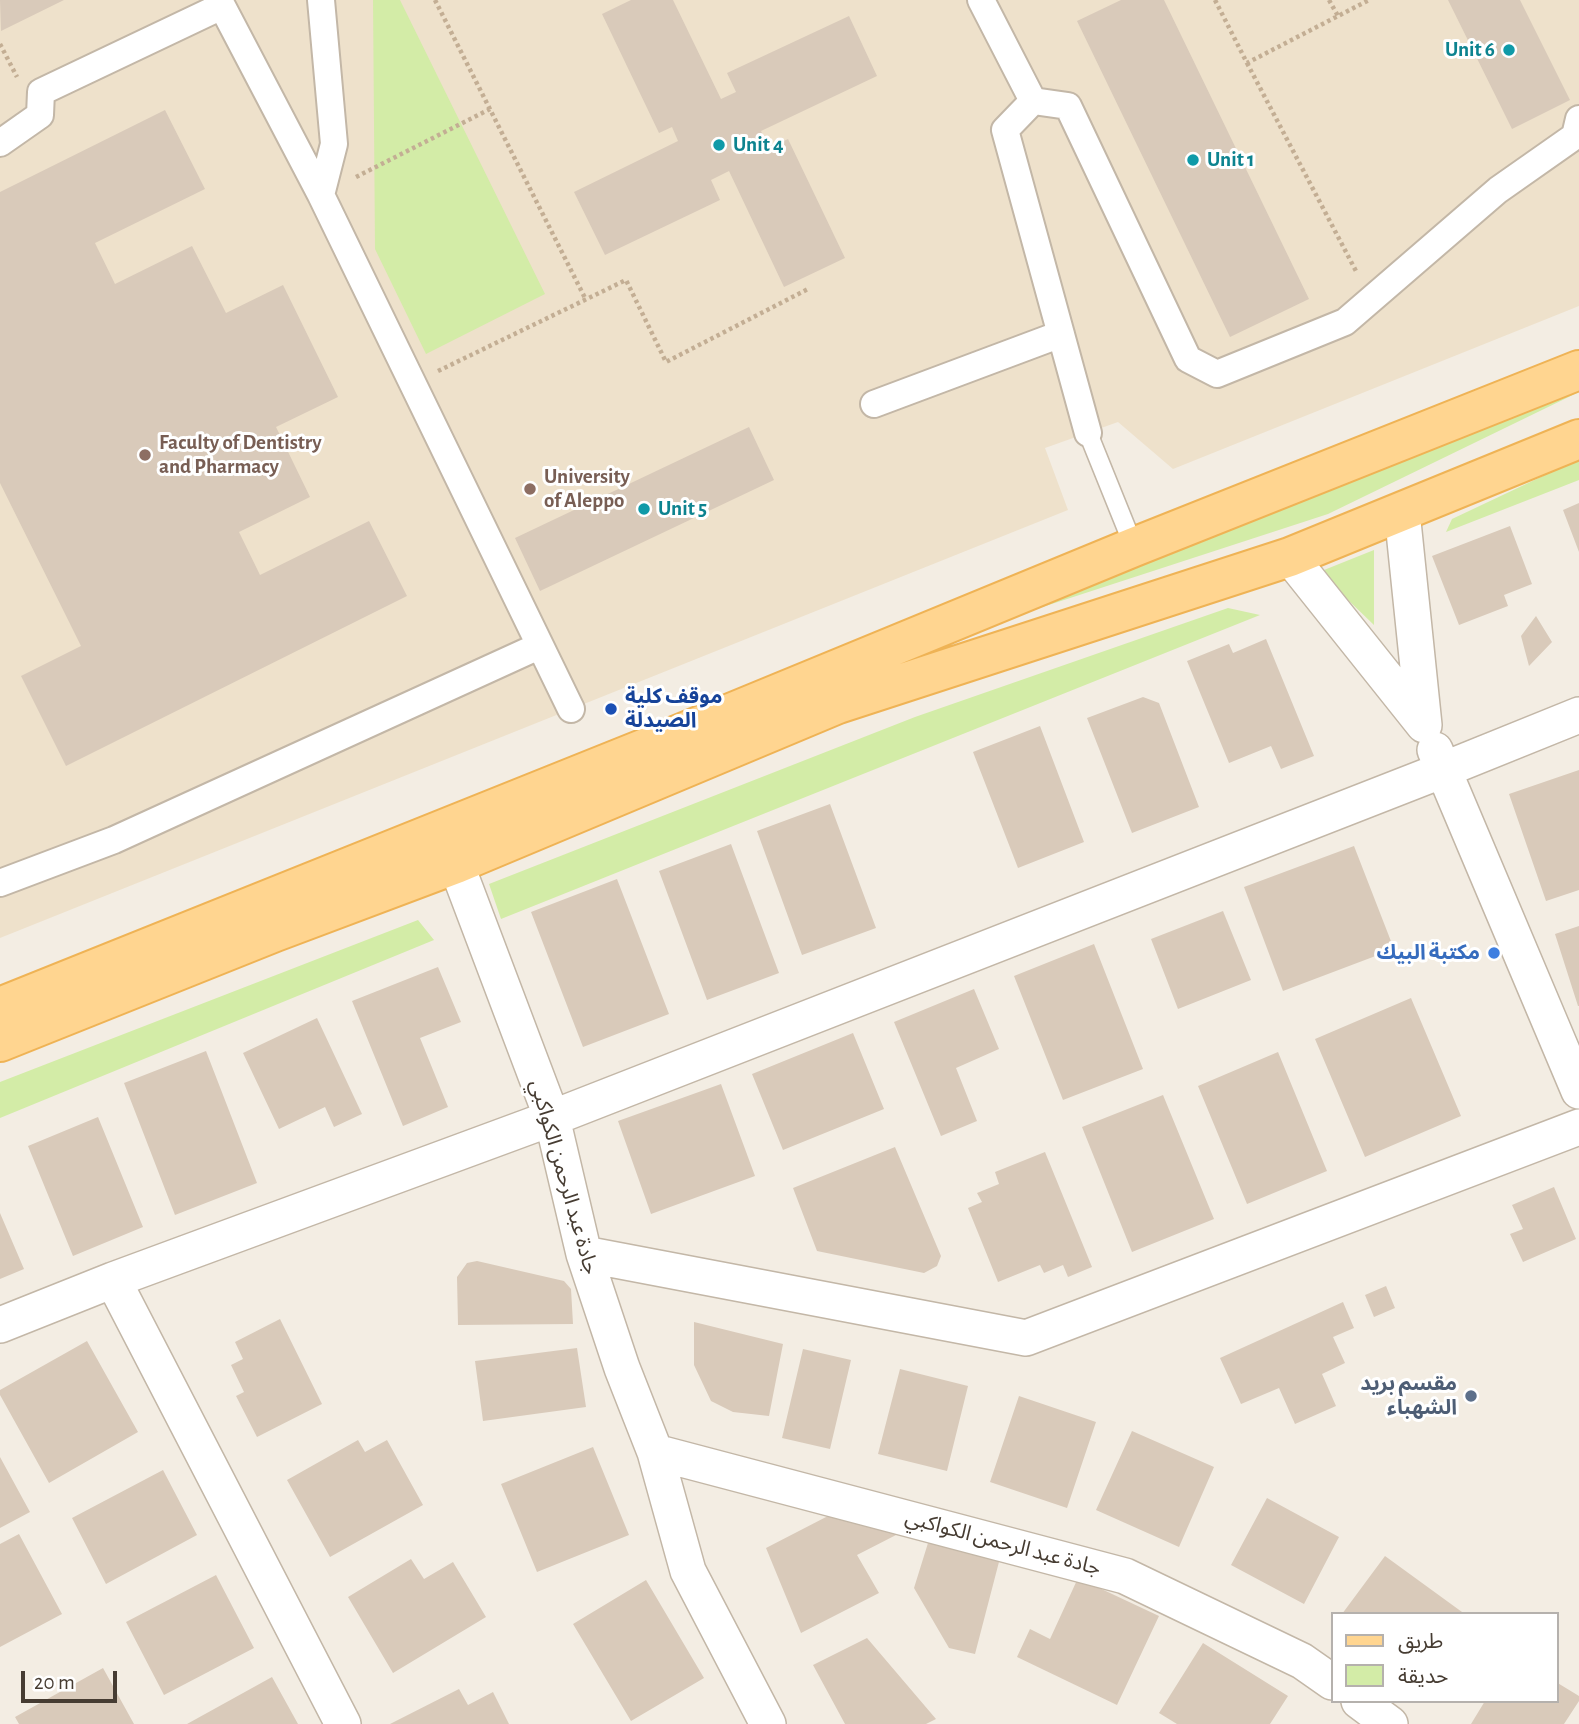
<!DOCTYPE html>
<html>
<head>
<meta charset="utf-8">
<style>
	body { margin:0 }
	#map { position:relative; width:1579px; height:1724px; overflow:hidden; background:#f3ede3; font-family:"Alegreya Sans","Noto Sans Arabic",sans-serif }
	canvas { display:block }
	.legend { position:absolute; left:1331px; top:1612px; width:228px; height:91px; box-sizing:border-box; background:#fff; border:2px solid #b5b1ad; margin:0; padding:9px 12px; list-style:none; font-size:21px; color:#463c32 }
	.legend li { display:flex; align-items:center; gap:14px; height:35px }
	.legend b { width:35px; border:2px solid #b5b1ad }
	.scale { position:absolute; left:21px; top:1671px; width:96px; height:32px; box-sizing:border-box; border:4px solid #463c32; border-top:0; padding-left:9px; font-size:21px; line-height:24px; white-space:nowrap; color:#463c32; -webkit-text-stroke:5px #fff; paint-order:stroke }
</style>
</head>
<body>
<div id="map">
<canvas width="1579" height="1724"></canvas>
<ul class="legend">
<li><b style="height:9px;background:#ffd590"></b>طريق</li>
<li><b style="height:19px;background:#d3eca7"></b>حديقة</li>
</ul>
<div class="scale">20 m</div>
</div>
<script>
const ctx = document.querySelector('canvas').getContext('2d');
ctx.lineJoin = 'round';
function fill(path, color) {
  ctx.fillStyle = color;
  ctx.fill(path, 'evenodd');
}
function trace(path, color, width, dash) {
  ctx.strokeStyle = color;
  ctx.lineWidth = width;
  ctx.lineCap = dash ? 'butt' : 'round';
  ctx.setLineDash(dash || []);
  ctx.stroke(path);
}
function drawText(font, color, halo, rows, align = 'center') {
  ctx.font = font + ' "Alegreya Sans","Noto Sans Arabic",sans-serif';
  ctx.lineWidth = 6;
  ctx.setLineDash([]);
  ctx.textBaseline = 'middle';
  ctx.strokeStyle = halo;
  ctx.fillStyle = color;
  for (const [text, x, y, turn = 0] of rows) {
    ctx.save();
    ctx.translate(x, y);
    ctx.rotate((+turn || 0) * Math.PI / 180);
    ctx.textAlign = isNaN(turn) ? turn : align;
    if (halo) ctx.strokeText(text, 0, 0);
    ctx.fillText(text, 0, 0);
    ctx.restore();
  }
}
const education = new Path2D(`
	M0 0H1579V306L1173 469 1118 422 1045 448 1068 510 0 938Z`);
const green = new Path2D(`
	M373 0H400L545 294 426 354 375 249Z
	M1579 384V392L1328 514 889 657Z
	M1579 459V480L1446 532 1452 519Z
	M1374 550V625L1319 572Z
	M1228 608 1260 615 501 919 489 884 915 717Z
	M418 920 434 940 0 1118V1082Z`);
const building = new Path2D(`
	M0 0H64L1 31Z
	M631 0H673L721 99 736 92 727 73 849 16 877 76 761 131 769 148 788 139 845 258 784 287 729 171 711 180 720 200 605 255 574 192 678 141 672 127 659 133 602 14Z
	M1121 0H1164L1309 299 1230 337 1077 21Z
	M1448 0H1520L1570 100 1512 129Z
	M165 110 205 189 95 243 115 284 192 246 226 313 283 285 338 397 276 427 310 497 239 532 260 575 369 521 407 596 66 766 21 676 81 646 0 483V192Z
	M749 427 774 480 540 591 515 538Z
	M1579 503V552L1563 510Z
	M1510 526 1532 584 1504 595 1508 606 1459 625 1432 556Z
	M1536 616 1552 642 1529 666 1521 636Z
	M1266 639 1314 756 1281 769 1271 746 1229 763 1187 661 1229 644 1233 653Z
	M1143 697 1159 703 1199 807 1132 833 1087 718Z
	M1040 726 1084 842 1018 868 973 752Z
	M1579 770V890L1546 901 1509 794Z
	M830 804 876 928 802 955 757 831Z
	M731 844 779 973 707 1000 659 871Z
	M1354 846 1394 949 1283 991 1244 887Z
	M617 879 669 1014 583 1047 531 912Z
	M1223 911 1251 980 1178 1009 1151 939Z
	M1579 926V1006H1578L1555 934Z
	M1094 944 1143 1069 1063 1100 1014 976Z
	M438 967 461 1022 420 1038 448 1107 403 1126 352 1001Z
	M974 989 999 1049 956 1068 977 1121 941 1136 894 1022Z
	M1411 998 1461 1116 1365 1157 1315 1039Z
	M317 1018 362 1114 334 1127 325 1107 279 1129 243 1053Z
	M853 1033 884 1109 783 1150 752 1074Z
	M206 1051 257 1183 175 1215 124 1083Z
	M1278 1052 1327 1171 1247 1204 1198 1086Z
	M721 1084 755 1176 651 1214 618 1121Z
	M1163 1095 1214 1219 1132 1252 1082 1127Z
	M98 1117 143 1227 73 1256 28 1146Z
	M895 1147 941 1256 937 1266 924 1273 817 1251 793 1188Z
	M1045 1152 1092 1267 1068 1277 1063 1265 1044 1273 1040 1265 998 1282 968 1208 982 1202 977 1193 999 1184 995 1172Z
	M1554 1187 1576 1239 1523 1262 1510 1234 1523 1229 1512 1205Z
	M0 1213 24 1269 0 1279Z
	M477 1261 564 1281 571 1289 573 1324 458 1325 457 1277 467 1263Z
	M1386 1286 1395 1308 1374 1317 1365 1295Z
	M1343 1302 1354 1328 1333 1337 1345 1363 1322 1374 1336 1406 1295 1424 1279 1388 1241 1404 1220 1358Z
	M280 1319 322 1404 257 1437 236 1396 244 1392 231 1365 243 1359 235 1342Z
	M694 1322 783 1344 769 1416 733 1412 711 1401 694 1365Z
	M87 1341 138 1432 49 1483 0 1395V1390Z
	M577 1348 586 1407 483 1421 475 1361Z
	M803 1349 851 1360 830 1449 782 1438Z
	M900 1369 968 1386 947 1471 878 1454Z
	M1019 1396 1096 1422 1067 1508 990 1482Z
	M1132 1431 1214 1467 1179 1547 1096 1510Z
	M358 1440 365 1452 387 1440 423 1505 330 1557 287 1480Z
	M593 1447 629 1535 537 1572 501 1484Z
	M0 1457 30 1512 0 1528Z
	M163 1470 197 1535 106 1584 72 1518Z
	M1267 1498 1339 1537 1304 1604 1231 1565Z
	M828 1516 898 1534 857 1555 879 1593 801 1633 766 1548Z
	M19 1534 62 1614 0 1647V1544Z
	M928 1543 1000 1558 975 1654 949 1648 914 1588Z
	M1385 1556 1462 1612 1460 1614H1342Z
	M411 1559 424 1579 453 1562 486 1617 393 1673 348 1597Z
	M216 1575 254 1648 164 1695 126 1622Z
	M1078 1578 1159 1616 1117 1705 1017 1657 1030 1629 1050 1639Z
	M646 1580 704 1678 631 1721 573 1624Z
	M867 1638 936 1719 926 1724H845L813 1665Z
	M1203 1643 1288 1696 1270 1724H1177L1159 1713Z
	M103 1668 134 1724H19L15 1717Z
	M272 1677 298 1724H187Z
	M1556 1682 1579 1696V1701L1564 1724H1471L1485 1701H1556Z
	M459 1689 468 1705 493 1692 509 1724H390Z`);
const path = new Path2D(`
	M435 0 586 300
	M1215 0 1247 63 1369 0
	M1329 0 1338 16
	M0 44 17 77
	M1247 63 1357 273
	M356 177 490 109
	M438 371 626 280 666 362 808 289`);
const service = new Path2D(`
	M1088 433 1134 547`);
const pedestrian = new Path2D(`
	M321 0 334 144 321 195 571 709
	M981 0 1033 101 1068 106 1188 359 1217 374 1345 322 1498 190 1575 136 1579 119
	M1033 101 1005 130 1088 433
	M0 143 40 115 41 92 222 6 321 195
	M874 404 1061 334
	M0 883 114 840 539 646`);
const minor = new Path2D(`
	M1290 557 1424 725 1402 512
	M1435 750 1579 1091
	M456 864 552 1118 584 1254 622 1368 655 1452 688 1571 768 1724
	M584 1254 1026 1338 1579 1127
	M113 1280 343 1724
	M0 1325 113 1280 552 1118 1443 770 1579 715
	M655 1452 1125 1576 1302 1661 1332 1682
	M1359 1701 1390 1724`);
const primary = new Path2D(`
	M0 1007 653 745 1134 547 1579 370
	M0 1042 275 932 456 864 838 704 1290 557 1579 439`);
const markers = [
	[1509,50,7,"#0f9aa8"],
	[719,145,7,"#0f9aa8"],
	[1193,160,7,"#0f9aa8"],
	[145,455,7,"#8d6e63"],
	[530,489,7,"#8d6e63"],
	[644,509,7,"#0f9aa8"],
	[611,709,7,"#1a4fb4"],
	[1494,953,7,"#3f7fe0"],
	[1471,1396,7,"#5c6f8a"]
];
const cultureNames = [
	["Unit 6",1495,50,"right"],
	["Unit 4",733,145],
	["Unit 1",1207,160],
	["Unit 5",658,509]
];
const educationNames = [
	["Faculty of Dentistry",159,443],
	["and Pharmacy",159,467],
	["University",544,477],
	["of Aleppo",544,501]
];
const transitNames = [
	["موقف كلية",625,697],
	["الصيدلة",625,721]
];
const shopNames = [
	["مكتبة البيك",1480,953]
];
const streetNames = [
	["جادة عبد الرحمن الكواكبي",564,1177,74],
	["جادة عبد الرحمن الكواكبي",1003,1543,15]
];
const serviceNames = [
	["مقسم بريد",1457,1384],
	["الشهباء",1457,1408]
];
fill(education, '#eee1cb');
fill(green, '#d3eca7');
fill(building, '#d9caba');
trace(service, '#c3b7a7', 21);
trace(pedestrian, '#c3b7a7', 30);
trace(minor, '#c3b7a7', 38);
trace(primary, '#efb355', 42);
trace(path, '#c3ae94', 4.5, [3.5, 3.5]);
trace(service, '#fff', 18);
trace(pedestrian, '#fff', 26);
trace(minor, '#fff', 35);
trace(primary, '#ffd590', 38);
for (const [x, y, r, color] of markers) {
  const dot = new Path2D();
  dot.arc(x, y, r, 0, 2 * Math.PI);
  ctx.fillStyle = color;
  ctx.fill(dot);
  trace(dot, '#fff', 2.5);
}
drawText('bold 21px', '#0d838f', '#fff', cultureNames, 'left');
drawText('bold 21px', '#785e54', '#fff', educationNames, 'left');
drawText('bold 21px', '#164399', '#fff', transitNames, 'left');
drawText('bold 21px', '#366cbe', '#fff', shopNames, 'right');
drawText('21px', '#463c32', '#fff', streetNames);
drawText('bold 21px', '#4e5e75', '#fff', serviceNames, 'right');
</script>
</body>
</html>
